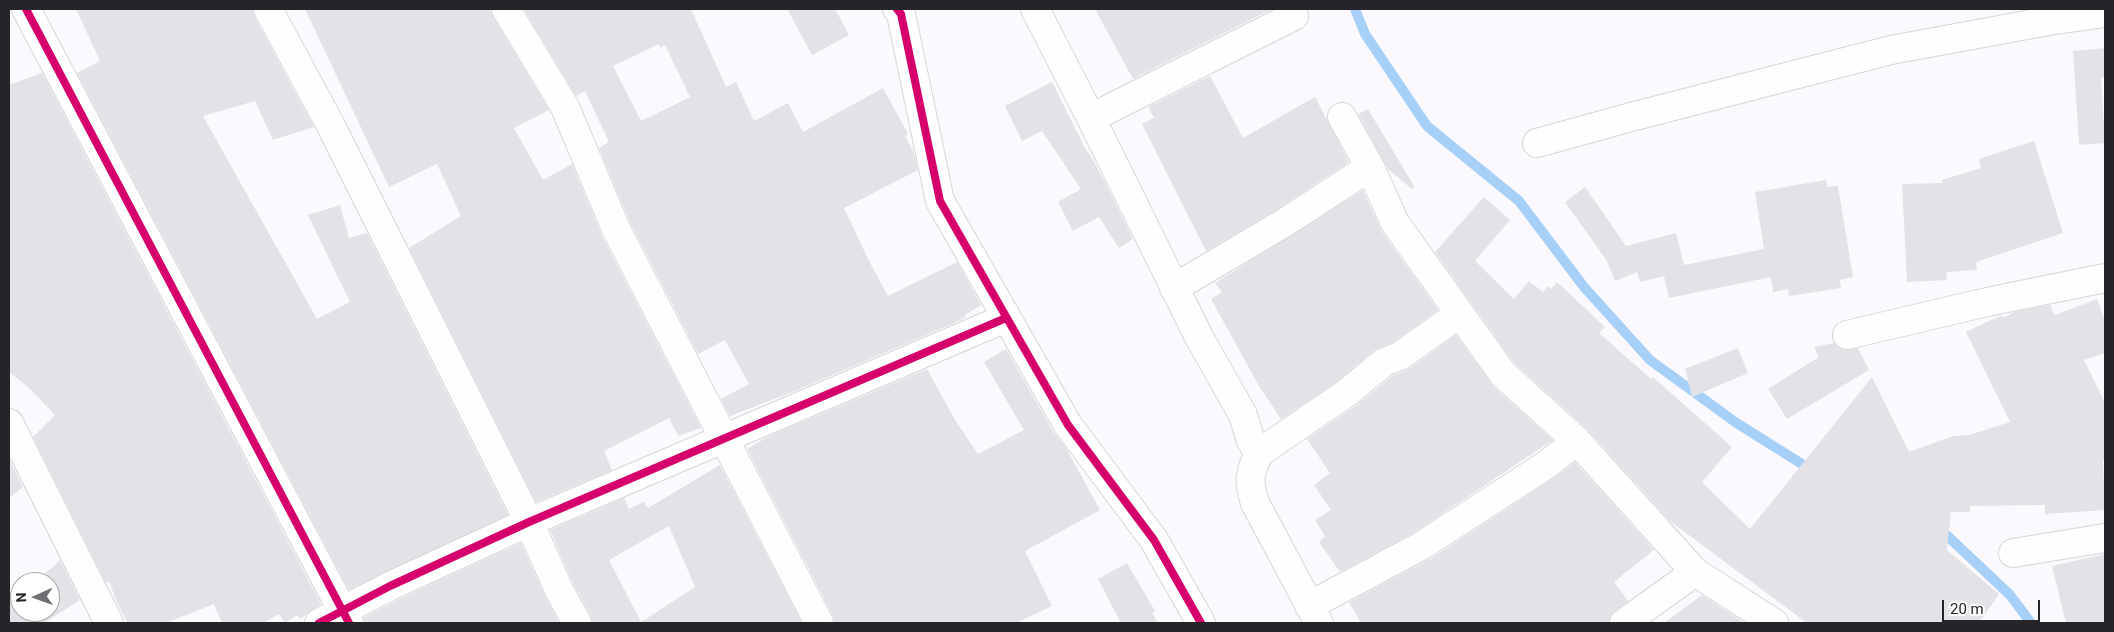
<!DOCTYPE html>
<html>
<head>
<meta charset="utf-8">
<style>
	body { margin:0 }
	#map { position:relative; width:2114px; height:632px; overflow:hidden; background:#fbf9fd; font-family:Roboto,sans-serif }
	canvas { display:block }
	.frame { position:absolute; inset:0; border:10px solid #262429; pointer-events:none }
	.north { position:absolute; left:10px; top:572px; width:50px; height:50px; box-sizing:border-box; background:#fff; border:1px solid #a8a7a9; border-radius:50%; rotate:268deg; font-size:14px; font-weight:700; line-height:20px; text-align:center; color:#262429 }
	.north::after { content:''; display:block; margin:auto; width:18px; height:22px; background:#716f73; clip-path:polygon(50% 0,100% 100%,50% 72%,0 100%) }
	.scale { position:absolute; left:1942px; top:600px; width:98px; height:22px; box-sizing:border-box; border:2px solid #262429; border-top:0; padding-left:6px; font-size:15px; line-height:18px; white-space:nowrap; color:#262429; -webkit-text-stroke:4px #fff; paint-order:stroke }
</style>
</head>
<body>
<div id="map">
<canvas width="2114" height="632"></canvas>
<div class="frame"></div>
<div class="north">N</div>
<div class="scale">20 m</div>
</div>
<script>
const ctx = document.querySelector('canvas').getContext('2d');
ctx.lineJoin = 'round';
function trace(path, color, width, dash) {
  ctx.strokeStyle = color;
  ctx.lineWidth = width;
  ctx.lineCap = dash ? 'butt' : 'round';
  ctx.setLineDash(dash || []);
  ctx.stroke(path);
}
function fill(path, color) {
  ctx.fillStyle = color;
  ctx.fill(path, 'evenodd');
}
const stream = new Path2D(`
	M1355 9 1365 34 1427 126 1519 201 1584 287 1650 360 1735 422 1813 471
	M1938 527 2010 595 2031 623`);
const building = new Path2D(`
	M76 9H252L254 16 314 127 273 140 255 101 203 116 317 319 350 302 308 215 340 205 349 238 367 233 508 515 349 590 77 73 100 61Z
	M305 9H490L493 17 549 110 514 128 543 180 572 164 602 236 701 428 678 436 669 418 604 451 612 470 536 502 409 248 461 216 437 164 389 187Z
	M524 9H691L726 87 736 82 754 121 788 103 803 132 883 88 908 134 905 136 914 153 918 170 844 208 869 261 888 296 957 262 981 305 965 315 966 317 952 324 790 393 730 416 721 399 749 384 725 340 698 354 630 222 599 148 609 142 585 91 576 96ZM659 44 660 48 665 45 690 97 641 121 613 66Z
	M787 9H835L849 35 812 55Z
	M1095 9H1272L1133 79Z
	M2105 48V77H2101L2105 143 2079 145 2073 51Z
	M42 73 321 604 300 619 297 615 285 623 279 614 263 623H222L214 604 166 623H128L118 605 109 581 106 583 33 437 55 415 28 387 9 372V85Z
	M1210 76 1243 138 1315 97 1349 162 1276 210 1206 251 1142 124 1154 118 1148 107Z
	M1052 82 1088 154 1089 153 1104 180 1133 239 1119 248 1099 217 1073 231 1058 202 1081 189 1042 131 1022 141 1005 106Z
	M1368 109 1414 186 1412 189 1388 169 1358 114Z
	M2034 141 2063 233 1976 262 1977 270 1946 272 1947 280 1907 282 1902 184 1943 183 1942 180 1981 168 1979 159Z
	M1826 180 1827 187 1838 186 1853 277 1840 280 1841 288 1789 296 1788 289 1773 292 1771 277 1669 298 1664 276 1640 282 1637 272 1615 281 1607 261 1565 202 1585 187 1626 246 1676 233 1684 265 1764 249 1755 192Z
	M1363 190 1382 232 1438 310 1393 342 1374 350 1339 380 1281 419 1259 386 1211 299 1222 292 1215 283Z
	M1484 197 1510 220 1475 261 1514 299 1529 281 1543 292 1548 286 1551 289 1557 282 1605 327 1599 333 1651 379 1653 377 1732 447 1702 482 1750 529 1872 377 1909 452 1953 436 1969 435 2010 422 1966 332 2002 315 2003 318 2014 312 2050 305 2055 315 2097 299 2105 321V353L2084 360 2105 403V461H2103L2105 510 2045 514V505L1970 506V512H1951L1947 550 1999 594 1979 623H1807L1670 521 1589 431 1515 364 1435 252Z
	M1456 335 1493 386 1553 440 1413 533 1340 572 1319 542 1325 536 1315 520 1331 510 1314 485 1330 473 1307 439 1357 405 1392 376 1409 369Z
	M1834 343 1843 350 1858 348 1869 370 1787 419 1768 389 1819 357 1814 347Z
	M1738 348 1748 373 1692 397 1685 369Z
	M1006 349 1054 433 1066 448 1100 510 1025 551 1052 606 1016 623H835L833 616 747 449 769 436 927 369 955 420 978 454 1024 430 984 362Z
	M10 461 23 487 9 498V462Z
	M1575 462 1654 550 1614 582 1628 601 1615 611 1610 616 1609 623H1361L1349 602 1430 559 1554 478Z
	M720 465 802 623H593L591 616 573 583 550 530 624 498 629 509 644 502 648 508ZM669 526 695 587 641 622 609 560Z
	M521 543 545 596 559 623 364 622 363 618 397 600Z
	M2105 554V623H2066L2052 566Z
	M60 560 80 600 44 623H9V596L20 589V612H50V582H30L52 568Z
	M1127 563 1155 611 1152 613 1158 623H1121L1098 579Z
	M1702 595 1740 620 1743 623H1664Z`);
const minor = new Path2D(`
	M26 9 349 623
	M268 9 331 126 529 522 559 590 577 623
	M506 9 565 107 616 229 819 623
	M897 9 901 14 940 201 1068 425 1154 540 1201 623
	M1035 9 1091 118 1199 337 1243 415 1251 441 1259 453C1249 474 1248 481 1255 503L1319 623
	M1342 117 1370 167 1395 223 1503 374 1577 441 1695 572 1774 623
	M1091 118 1294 16
	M1537 143 1631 117 1891 50 2048 21 2105 13
	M1174 288 1284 223 1370 167
	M1847 335 1987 302 2105 278
	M9 423 109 623
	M1259 453 1348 392 1384 362 1400 356 1459 314
	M2013 553 2105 538
	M1309 606 1421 546 1546 465 1577 441
	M319 623 390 586 529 522 1006 318
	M1624 623 1695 572`);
const cycleway = new Path2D(`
	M26 9 349 623
	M897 9 901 14 940 201 1068 425 1154 540 1201 623
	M319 623 390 586 529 522 1006 318`);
trace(stream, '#a6d0f7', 10);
fill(building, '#e3e2e6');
trace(minor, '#d6d5d9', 30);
trace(minor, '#fefeff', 28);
trace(cycleway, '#d6006c', 8);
</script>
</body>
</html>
